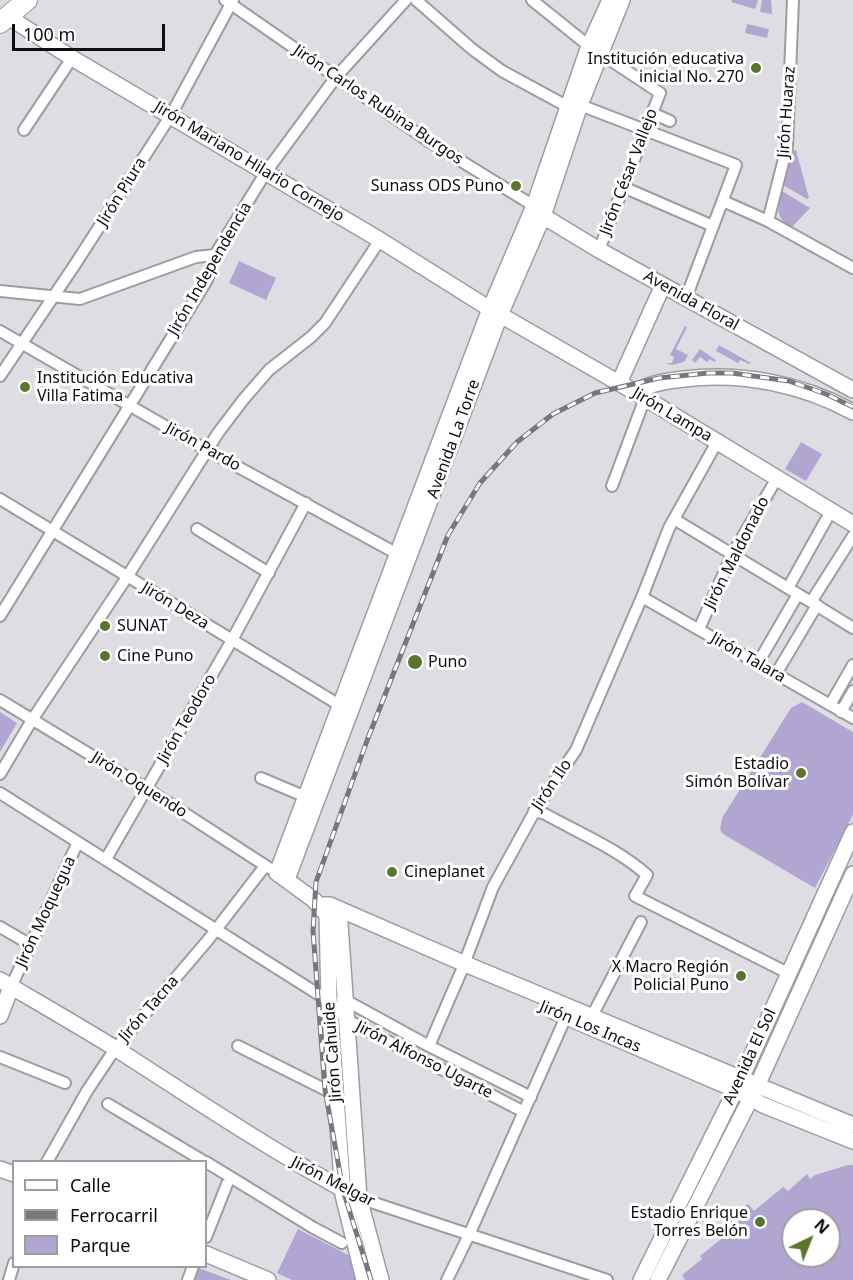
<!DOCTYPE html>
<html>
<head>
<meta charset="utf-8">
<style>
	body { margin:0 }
	#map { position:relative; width:853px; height:1280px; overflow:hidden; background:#dedde4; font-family:"Noto Sans",sans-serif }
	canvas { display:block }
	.legend { position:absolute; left:12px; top:1160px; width:195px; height:108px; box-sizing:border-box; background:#fff; border:2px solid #9f9e9f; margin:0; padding:8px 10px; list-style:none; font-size:18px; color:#0e0d0f }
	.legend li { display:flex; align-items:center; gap:12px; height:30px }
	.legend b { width:30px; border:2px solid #9f9e9f }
	.north { position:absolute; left:781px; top:1208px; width:60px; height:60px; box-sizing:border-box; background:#fff; border:2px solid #9f9e9f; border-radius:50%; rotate:43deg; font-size:16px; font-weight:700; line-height:24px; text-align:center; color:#0e0d0f }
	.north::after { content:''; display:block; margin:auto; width:21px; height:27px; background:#59762c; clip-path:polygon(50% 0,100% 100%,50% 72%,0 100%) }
	.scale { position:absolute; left:12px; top:24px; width:153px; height:27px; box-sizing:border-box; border:3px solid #0e0d0f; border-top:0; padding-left:8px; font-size:18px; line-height:21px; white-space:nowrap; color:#0e0d0f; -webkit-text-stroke:4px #fff; paint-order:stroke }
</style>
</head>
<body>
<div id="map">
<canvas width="853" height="1280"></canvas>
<ul class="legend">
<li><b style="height:8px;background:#fff"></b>Calle</li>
<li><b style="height:8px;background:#78777c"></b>Ferrocarril</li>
<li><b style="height:16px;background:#b1a6d2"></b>Parque</li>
</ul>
<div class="north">N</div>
<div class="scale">100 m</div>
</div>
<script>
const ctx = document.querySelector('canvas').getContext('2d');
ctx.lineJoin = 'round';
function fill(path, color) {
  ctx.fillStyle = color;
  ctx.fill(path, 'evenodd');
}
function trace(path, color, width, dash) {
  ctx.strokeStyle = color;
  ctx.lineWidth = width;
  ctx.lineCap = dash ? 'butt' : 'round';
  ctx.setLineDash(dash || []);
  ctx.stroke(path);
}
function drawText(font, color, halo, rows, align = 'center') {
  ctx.font = font + ' "Noto Sans",sans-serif';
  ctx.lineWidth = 6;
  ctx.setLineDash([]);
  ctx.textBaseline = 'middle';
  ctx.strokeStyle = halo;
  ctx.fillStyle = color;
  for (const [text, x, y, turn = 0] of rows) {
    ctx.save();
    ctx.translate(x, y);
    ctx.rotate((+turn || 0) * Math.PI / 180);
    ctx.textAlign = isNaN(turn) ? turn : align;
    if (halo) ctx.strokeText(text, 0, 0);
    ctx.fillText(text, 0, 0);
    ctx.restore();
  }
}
const green = new Path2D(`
	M732 0H758L755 9 731 2Z
	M762 0H771L772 14 760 12Z
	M747 24 769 29 767 38 745 33Z
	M796 150 809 198 807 199 783 185 791 151Z
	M782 191 810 208 791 228C775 217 777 208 782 191Z
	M239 261 276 278 266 300 229 283Z
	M685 326 687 327 676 349 688 355 684 362 672 365 666 363H672L674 357 670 355Z
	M719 345 751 363 749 364 740 360 738 363 716 351Z
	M700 349 716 360 714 362 710 359 707 362 700 357 695 363 692 360Z
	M801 442 822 454 806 481 785 469Z
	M802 702 853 732V815L815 888 723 834 720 830 722 818 791 708Z
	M0 712 17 723 0 752Z
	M848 1165H853V1280H685L682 1275 702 1259 700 1256 731 1231 725 1223 748 1204 754 1211 783 1187 788 1191 807 1174 810 1179 815 1175ZM793 1220H829V1256H793Z
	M298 1229 352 1257 360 1280H292L277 1273Z
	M196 1267 231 1280H189Z`);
const street = new Path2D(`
	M225 0 427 140 534 206
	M416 0 472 49 502 71 572 109
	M532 0 589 46 660 93 599 250
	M580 105 736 165 686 298
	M652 113 670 121
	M24 130 72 58
	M623 187 713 226
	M723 201 768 221 853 268
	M768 221 787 147 793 0
	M0 291 80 299 196 257 215 255
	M0 331 207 450 403 557
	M0 376 76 263 171 115 233 0
	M612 486 645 398
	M0 499 346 709
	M674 519 811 602
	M197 529 269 573
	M853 536 811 602 853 628
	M788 588 831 511
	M642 597 853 718
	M0 616 207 280 215 255 266 172 336 77 406 0
	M699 629 732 555 777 478
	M758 663 798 594
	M776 674 817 605
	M0 700 147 789 269 868
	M830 705 853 665
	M841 712 853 691
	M0 774 32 720 127 577 218 433 243 400 269 370 311 337 325 323 380 240
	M261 778 306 797
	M0 793 329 1001 347 1020 524 1112
	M534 811 545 814C579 833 618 849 647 875L635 896 782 970
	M106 859 232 640 306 503
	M0 927 31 945
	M11 987 78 842
	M342 1000H345L429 1046 531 1097
	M592 1016 641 922
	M238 1046 340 1097
	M429 1046 461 972 493 887 537 807 576 750 642 597 669 528 717 442
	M0 1057 65 1083
	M108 1104 205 1162
	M47 1162 87 1091 115 1049 208 940 265 866
	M206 1162 312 1227 342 1243
	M359 1198 607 1280
	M206 1237 227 1184
	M9 1280 14 1263
	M188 1280 193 1266
	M447 1280 469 1235 569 1010`);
const secondary = new Path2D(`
	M7 16 72 58 380 240 490 309 645 398 853 524
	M538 211 543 216 599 250 853 390
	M619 383 663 285
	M636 392C651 383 666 381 684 379 742 372 802 384 853 412
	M287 879 500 315 543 216 580 105 622 0
	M321 905H330L339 909 463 963 853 1125
	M329 906 327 915 329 1001 343 1195 364 1280
	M339 909 359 1198 381 1280
	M327 915 314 900 277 873 490 309 534 206 589 46 610 0
	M0 980C39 1003 79 1026 118 1050 197 1101 275 1153 359 1198
	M553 1011 736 1090 763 1105 853 1141
	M0 1016 11 987
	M0 1169 14 1174
	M206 1254 268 1280
	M641 1280 741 1079 853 832
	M658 1280 757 1086 853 874`);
const highway = new Path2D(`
	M0 23 27 0`);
const rail = new Path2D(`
	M371 1280 343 1190 325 1090 313 931 316 882 368 738 448 535 480 483 517 442 553 414 595 393 659 378 708 373H732L789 381 826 394 853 407`);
const markers = [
	[756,68,6,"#59762c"],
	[516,186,6,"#59762c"],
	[25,387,6,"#59762c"],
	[105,626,6,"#59762c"],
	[105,656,6,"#59762c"],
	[415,662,8,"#59762c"],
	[801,773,6,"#59762c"],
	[392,872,6,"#59762c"],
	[741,976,6,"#59762c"],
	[760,1222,6,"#59762c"]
];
const poiNames = [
	["Institución educativa",744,59],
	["inicial No. 270",744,77],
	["Sunass ODS Puno",504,186],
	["Institución Educativa",37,378,"left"],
	["Villa Fatima",37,396,"left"],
	["SUNAT",117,626,"left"],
	["Cine Puno",117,656,"left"],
	["Puno",428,662,"left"],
	["Estadio",789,764],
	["Simón Bolívar",789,782],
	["Cineplanet",404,872,"left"],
	["X Macro Región",729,967],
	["Policial Puno",729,985],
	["Estadio Enrique",748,1213],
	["Torres Belón",748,1231]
];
const streetNames = [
	["Jirón Carlos Rubina Burgos",378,105,34],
	["Jirón Huaraz",787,112,-86],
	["Jirón Mariano Hilario Cornejo",249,162,31],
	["Jirón César Vallejo",629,172,-69],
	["Jirón Piura",122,192,-58],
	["Jirón Independencia",210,269,-60],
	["Avenida Floral",691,301,29],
	["Jirón Lampa",672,415,31],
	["Avenida La Torre",454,439,-70],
	["Jirón Pardo",203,447,29],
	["Jirón Maldonado",737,553,-63],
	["Jirón Deza",175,606,31],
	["Jirón Talara",748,658,30],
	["Jirón Teodoro",187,719,-60],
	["Jirón Oquendo",139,785,32],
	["Jirón Ilo",552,785,-56],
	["Jirón Moquegua",46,912,-65],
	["Jirón Tacna",149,1009,-49],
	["Jirón Los Incas",590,1027,23],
	["Jirón Cahuide",333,1052,-94],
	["Avenida El Sol",750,1057,-65],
	["Jirón Alfonso Ugarte",424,1060,27],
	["Jirón Melgar",333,1182,27]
];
fill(green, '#b1a6d2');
trace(street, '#9d9ca2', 14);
trace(secondary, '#9d9ca2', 18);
trace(highway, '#9d9ca2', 22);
trace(street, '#fff', 10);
trace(secondary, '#fff', 15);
trace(highway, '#fff', 20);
trace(rail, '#78777c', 5);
trace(rail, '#fff', 3, [9]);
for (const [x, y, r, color] of markers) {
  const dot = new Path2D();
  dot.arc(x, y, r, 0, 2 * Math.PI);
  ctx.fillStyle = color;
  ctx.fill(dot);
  trace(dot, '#fff', 2);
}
drawText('16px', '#0e0d0f', '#fff', poiNames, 'right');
drawText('16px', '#0e0d0f', '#fff', streetNames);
</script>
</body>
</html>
